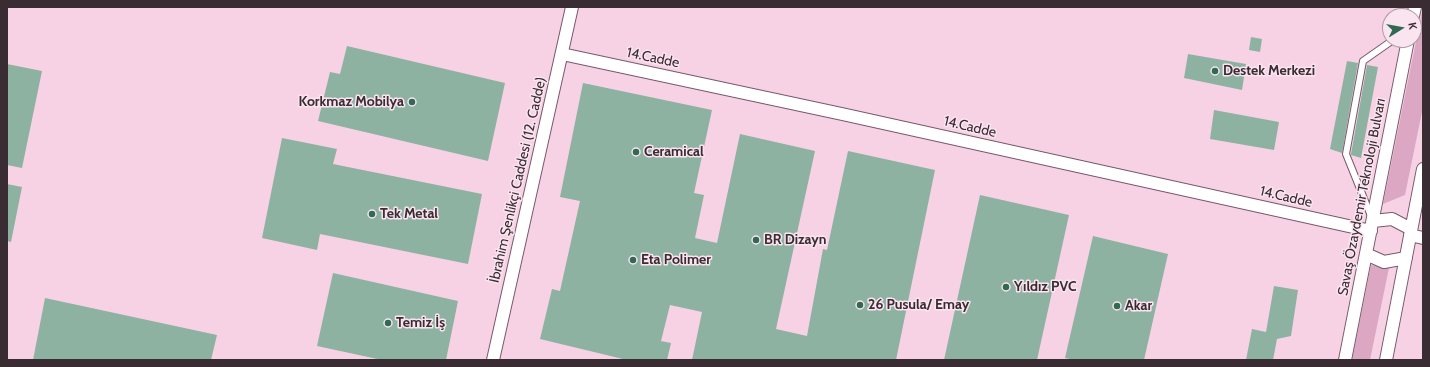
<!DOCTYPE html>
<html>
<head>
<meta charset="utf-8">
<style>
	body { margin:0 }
	#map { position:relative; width:1430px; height:367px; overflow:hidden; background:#f7d2e5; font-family:Cabin,sans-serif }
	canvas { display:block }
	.frame { position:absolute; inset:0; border:8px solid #3a2c33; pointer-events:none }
	.north { position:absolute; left:1382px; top:8px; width:40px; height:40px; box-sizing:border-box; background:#fae4ef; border:1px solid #ad9aa4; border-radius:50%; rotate:79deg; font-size:11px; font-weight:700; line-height:16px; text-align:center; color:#3a2c33 }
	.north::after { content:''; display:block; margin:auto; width:14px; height:18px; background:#306a54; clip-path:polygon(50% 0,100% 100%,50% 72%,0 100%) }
</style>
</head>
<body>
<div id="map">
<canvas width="1430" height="367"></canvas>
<div class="frame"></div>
<div class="north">K</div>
</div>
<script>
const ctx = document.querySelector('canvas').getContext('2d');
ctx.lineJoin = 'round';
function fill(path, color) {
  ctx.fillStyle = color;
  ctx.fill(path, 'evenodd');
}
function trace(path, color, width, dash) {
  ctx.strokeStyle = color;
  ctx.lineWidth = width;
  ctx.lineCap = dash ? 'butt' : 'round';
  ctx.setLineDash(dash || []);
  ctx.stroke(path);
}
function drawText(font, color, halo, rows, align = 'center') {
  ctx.font = font + ' Cabin,sans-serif';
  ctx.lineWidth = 3;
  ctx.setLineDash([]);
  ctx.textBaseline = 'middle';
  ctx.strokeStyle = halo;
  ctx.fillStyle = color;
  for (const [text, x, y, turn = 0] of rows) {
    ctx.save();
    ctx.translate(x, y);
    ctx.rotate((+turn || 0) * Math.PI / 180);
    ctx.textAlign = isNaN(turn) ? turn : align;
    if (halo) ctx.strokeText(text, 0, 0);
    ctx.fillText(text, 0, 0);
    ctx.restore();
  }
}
const green = new Path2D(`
	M1423 7V107L1405 195 1383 204Z
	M1371 265 1389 268 1370 360H1352Z`);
const building = new Path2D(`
	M1251 37 1262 39 1260 52 1249 50Z
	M347 46 505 83 488 161 318 121 330 72 340 74Z
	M1188 54 1246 64 1242 90 1184 78Z
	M1347 61 1358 63 1342 153 1330 149Z
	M7 64 42 71 22 168 7 165Z
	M1367 65 1378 67 1361 158 1351 155V154Z
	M583 83 712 110 694 193 704 195 695 238 717 243 740 134 815 151 776 329 807 336 823 249 827 250 848 151 935 170 896 360H692L702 312 670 305 661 341 671 343 667 360H627L540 339 552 289 560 291 580 201 560 197Z
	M1214 110 1279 122 1274 150 1210 139Z
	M282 138 337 149 333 164 482 194 468 264 320 234 317 250 262 238Z
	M7 184 22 187 11 242 7 241Z
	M980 195 1069 215 1037 360H944Z
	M1093 236 1168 254 1144 360H1074L1065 358Z
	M333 273 458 301 446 360H382L317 346Z
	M1274 286 1298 290 1291 336 1277 339 1273 360H1246L1252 329 1266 332Z
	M45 298 217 335 211 360H33Z`);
const service = new Path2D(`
	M1371 216 1346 154 1363 61 1393 40`);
const minor = new Path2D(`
	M1413 16 1415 7
	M562 54 842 114 1371 231
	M1373 221 1392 219 1411 229
	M1410 235 1423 238
	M1366 254 1384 262 1406 258
	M493 360 572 7
	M1345 360 1408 40
	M1386 360 1423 169`);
const markers = [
	[1215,71,4,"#306a54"],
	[412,102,4,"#306a54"],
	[636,152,4,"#306a54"],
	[372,214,4,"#306a54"],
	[756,240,4,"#306a54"],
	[633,260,4,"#306a54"],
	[1006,287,4,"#306a54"],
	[860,305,4,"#306a54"],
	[1117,306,4,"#306a54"],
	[388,323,4,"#306a54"]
];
const streetNames = [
	["14.Cadde",653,58,12],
	["14.Cadde",970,127,13],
	["İbrahim Şenlikçi Caddesi (12. Cadde)",518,180,-77],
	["14.Cadde",1286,197,13],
	["Savaş Özaydemir Teknoloji Bulvarı",1362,197,-79]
];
const poiNames = [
	["Destek Merkezi",1223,71],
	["Korkmaz Mobilya",404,102,"right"],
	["Ceramical",644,152],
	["Tek Metal",380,214],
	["BR Dizayn",764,240],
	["Eta Polimer",641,260],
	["Yıldız PVC",1014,287],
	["26 Pusula/ Emay",868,305],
	["Akar",1125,306],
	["Temiz İş",396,323]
];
fill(green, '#dca7c3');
fill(building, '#8db2a2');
trace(service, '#78596a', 8);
trace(minor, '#78596a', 14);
trace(service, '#fff', 6);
trace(minor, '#fff', 12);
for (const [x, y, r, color] of markers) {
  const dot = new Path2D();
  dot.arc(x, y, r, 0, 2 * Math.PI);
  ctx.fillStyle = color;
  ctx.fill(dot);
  trace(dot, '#fae4ef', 1.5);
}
drawText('14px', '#3a2c33', '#fae4ef', streetNames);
drawText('bold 14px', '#3a2c33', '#fae4ef', poiNames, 'left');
</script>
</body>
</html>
